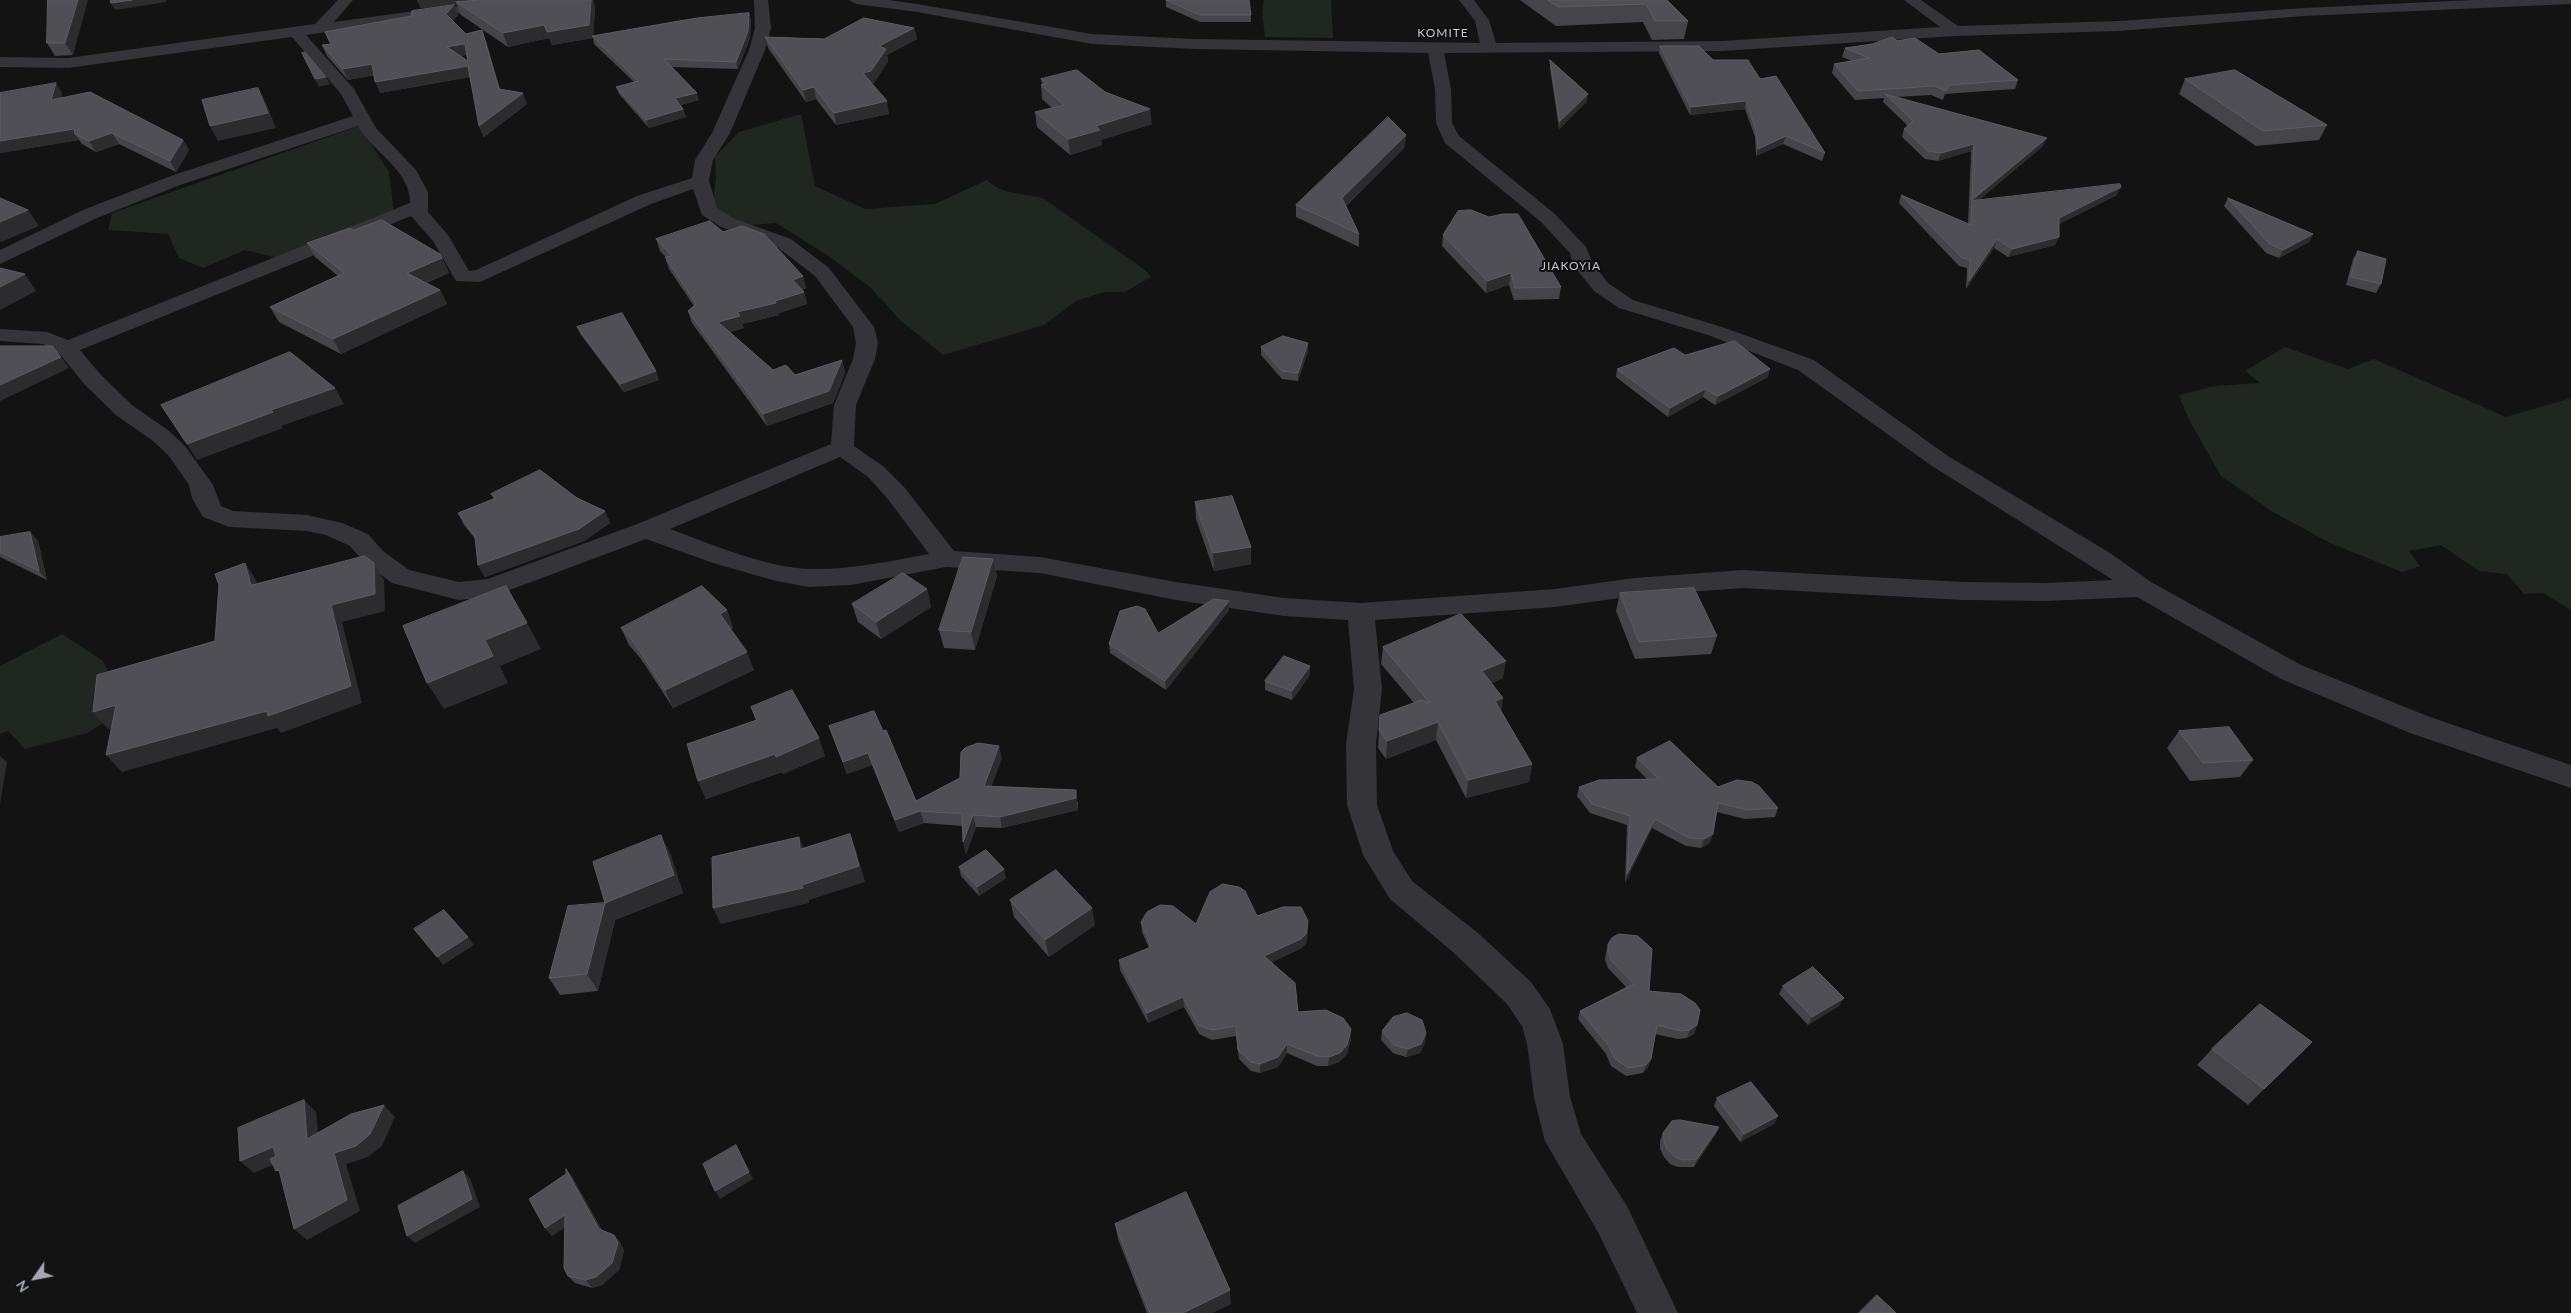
<!DOCTYPE html>
<html>
<head>
<meta charset="utf-8">
<style>
	body { margin:0 }
	#map { position:relative; width:2571px; height:1313px; overflow:hidden; background:#131314; font-family:Lato,sans-serif }
	canvas { display:block }
	.north { position:absolute; left:10px; top:1253px; width:50px; height:50px; -webkit-text-stroke:4px #0e0e0f; paint-order:stroke; rotate:237deg; font-size:14px; font-weight:700; line-height:20px; text-align:center; color:#a4a8b5 }
	.north::after { content:''; display:block; margin:auto; width:18px; height:22px; background:#a4a8b5; clip-path:polygon(50% 0,100% 100%,50% 72%,0 100%) }
</style>
</head>
<body>
<div id="map">
<canvas width="2571" height="1313"></canvas>
<div class="north">N</div>
</div>
<script>
const ctx = document.querySelector('canvas').getContext('2d');
ctx.lineJoin = 'round';
function fill(path, color) {
  ctx.fillStyle = color;
  ctx.fill(path, 'evenodd');
}
function trace(path, color, width, dash) {
  ctx.strokeStyle = color;
  ctx.lineWidth = width;
  ctx.lineCap = dash ? 'butt' : 'round';
  ctx.setLineDash(dash || []);
  ctx.stroke(path);
}
function drawText(font, color, halo, rows, align = 'center') {
  ctx.font = font + ' Lato,sans-serif';
  ctx.lineWidth = 4;
  ctx.setLineDash([]);
  ctx.textBaseline = 'middle';
  ctx.strokeStyle = halo;
  ctx.fillStyle = color;
  for (const [text, x, y, turn = 0] of rows) {
    ctx.save();
    ctx.translate(x, y);
    ctx.rotate((+turn || 0) * Math.PI / 180);
    ctx.textAlign = isNaN(turn) ? turn : align;
    if (halo) ctx.strokeText(text, 0, 0);
    ctx.fillText(text, 0, 0);
    ctx.restore();
  }
}
const green = new Path2D(`
	M1264 0H1331L1333 38 1265 37 1262 12Z
	M801 114 815 186 865 209 935 204 987 180C1003 196 1023 192 1044 199L1145 270 1151 277 1125 292H1104L1076 301 1044 325 943 355 900 320 871 288 827 255 776 223 739 226 712 207 716 179 715 157 739 132Z
	M359 126 389 172 394 213 286 260 245 250 203 268 179 258 168 234 108 230 112 213Z
	M2285 347 2348 369 2374 359 2506 417 2571 398V610L2543 593 2524 594 2507 574 2479 571 2441 545 2409 551 2420 566 2402 572 2330 543 2273 512 2221 476 2188 418 2179 395 2215 386 2260 383 2245 371Z
	M62 634 103 661 110 675 135 704 87 733 25 749 8 731 0 734V666Z`);
const minor = new Path2D(`
	M338 0H353L334 22C412 11 488 0 567 0L560 4 453 14 306 35 354 89 376 128 416 170 428 192V212L448 235 469 271 476 270 637 196 692 178 695 160 712 133 749 50 755 28 754 0H768L771 28 765 50 730 133 713 160 709 181 717 208 735 219 791 239 829 268 874 327 878 343 875 359 856 405 854 446 884 467 905 488 954 551 1040 557 1176 582 1284 598 1361 603 1555 589 1634 578 1743 570 1963 582 2046 583 2113 580 1932 466 1798 370 1708 335 1619 308 1594 291 1573 265 1570 253 1541 222 1445 143 1436 123 1435 89 1428 53 1195 49 1092 44 917 12 856 4 849 0H889L917 4 1092 34 1195 39 1480 43 1475 21 1459 0H1474L1489 20 1496 43 1722 41 1940 27 1904 0H1921L1958 26 2119 21 2304 8 2473 0H2571V4L2304 16 2119 31 1955 36 1722 51 1444 53 1451 89 1452 123 1459 136 1555 214 1586 247 1593 264 1608 283 1633 300 1722 327 1814 360 1948 456 2110 553 2151 582 2301 665 2430 717 2571 765V788L2410 733 2281 679 2137 597 2046 601 1963 600 1743 588 1634 596 1555 607 1375 620 1382 689 1376 744 1377 805 1393 851 1412 881 1478 933 1531 982 1550 1009 1563 1044 1570 1097 1581 1134 1627 1206 1678 1313H1637L1599 1234 1545 1141 1534 1097 1527 1044 1522 1026 1507 1004 1454 953 1390 899 1363 855 1347 805 1346 744 1354 689 1348 620 1284 616 1176 600 1040 573 946 567 851 585 809 587 776 581 713 563 646 539 491 597 459 600 392 583 365 563 350 546 326 535 307 531 229 527 203 517 192 498 189 485 169 456 153 441 116 415 85 385 59 353 43 344 0 341V329L47 332 68 340 410 203C410 169 373 153 358 126L180 185 97 218 0 264V250L83 210 168 177 353 116 341 94 292 37 68 68 0 67V57L68 58 315 24ZM693 189 702 215 721 227 777 247 815 276 853 327 856 343 853 359 834 405 831 444 637 524 488 579 459 582 409 570 383 551 368 534 342 523 307 515 233 511 221 506 213 485 185 446 169 431 132 405 101 375 80 350 411 216 433 241 456 281 480 282 651 204ZM840 457 868 477 887 498 929 554C890 561 850 570 810 569 767 568 711 544 670 529Z`);
const wall = new Path2D(`
	M48 0 73 55 55 56 47 43Z
	M417 0H593L595 8 593 36 749 13 751 20 750 38 738 69 672 67 699 100 680 105 683 109 686 117 649 128 619 94 616 87 634 82 594 44 593 38 552 45 549 38 508 47 461 15 457 5 421 8Z
	M1166 0 1251 15V22H1200L1166 7Z
	M1520 0H1667L1688 21 1684 39 1652 40 1643 22 1556 26Z
	M458 15 453 21 466 34 482 30 486 41 500 89 527 104 484 137 479 126 470 77 380 93 374 75 348 80 327 56 322 45 330 44 325 32ZM466 55 468 61 460 56Z
	M914 28 917 39 887 55 888 61 874 83H872L889 114 836 125 816 99 806 102 768 48 765 37 824 39Z
	M1897 41 2018 80 2015 89 1945 94 1943 100 1931 95 1896 97 2043 146 1979 200 2117 195 2059 224 2055 245 2008 257 1994 248 1966 289 1967 268 1959 266 1899 203 1901 195 1968 224 1971 151 1938 161 1925 159 1902 137 1904 129 1908 126 1883 102 1884 98 1855 100 1832 73 1834 64 1852 61 1842 57 1845 48Z
	M1660 46 1713 60 1760 79 1825 153 1822 161 1783 144 1756 156 1755 137 1745 109 1690 115 1659 53Z
	M1550 60 1587 101 1559 129 1550 68Z
	M1041 79 1105 92 1152 124 1101 140 1102 145 1070 155 1037 127 1035 112 1052 108 1042 99 1041 85 1042 84Z
	M2185 79 2327 125 2319 140 2256 146 2179 94Z
	M62 93 61 98 183 140 189 150 176 172 119 144 96 152 82 144 79 140 0 153Z
	M1405 147 1346 206 1359 234V247L1296 217V205Z
	M2228 198 2313 234 2309 242 2279 258 2266 253 2224 206Z
	M353 230 442 258 449 273 426 283 440 290 447 304 341 354 279 322 270 307 338 276 315 257 307 243Z
	M723 232 803 276 806 288 802 290 804 292 807 304 779 313V315L742 324 744 328 730 332 773 370 795 375 842 360 845 373 833 403 767 426 692 323 688 311 694 306 669 269 665 257H666L660 251 656 239Z
	M1443 235 1561 287 1559 299 1514 300 1509 285 1486 293 1442 246Z
	M2358 251 2381 284 2376 293 2346 285 2353 259Z
	M577 327 659 380 624 392 581 335Z
	M1261 347 1308 351 1298 381 1282 379 1261 355Z
	M1685 355 1768 377 1715 405 1703 397 1668 417 1616 377 1617 369Z
	M491 494 577 498 605 511 610 523 584 541 485 577 478 565 476 540 464 525 458 513 494 499Z
	M1195 502 1251 547V564L1214 571 1196 519Z
	M30 532 38 541 47 580 0 557V537Z
	M993 559 997 576 975 650 944 648 939 630Z
	M927 589 931 607 881 639 858 622 852 604Z
	M1620 593 1717 636 1711 654 1635 659 1616 611Z
	M727 610 733 628 731 629 754 670 673 708 641 659 629 645 621 628Z
	M1229 610 1166 690 1110 653 1109 644 1158 633Z
	M1383 647 1503 678 1492 683 1501 711 1532 764 1529 782 1466 798 1436 740 1386 759 1378 748 1380 715 1414 703 1381 664Z
	M1310 675 1292 700 1265 690V681Z
	M751 707 825 756 783 774 782 772 706 799 698 781 756 721Z
	M829 726 883 731 916 801 1002 758 991 787 1078 802V810L1002 828 976 827 966 854 962 826 924 823 899 832 872 765 847 774Z
	M2179 731 2253 760 2240 777 2190 781 2167 748Z
	M1637 758 1718 787 1778 808 1775 817 1745 819 1717 812 1710 843 1701 848 1686 846 1652 828 1625 883 1627 825 1590 813 1577 796 1579 787 1647 779 1635 767Z
	M670 853 683 893 615 920 598 991 560 995 549 978 605 903Z
	M959 867 1006 878 979 896 961 876Z
	M1010 900 1095 925 1049 957 1014 917Z
	M1257 916 1308 921V931L1306 944 1300 949 1272 962 1298 1012 1351 1029V1039L1347 1054 1339 1062 1328 1066H1317L1287 1053 1278 1067 1260 1073 1251 1071 1239 1059 1236 1036 1212 1040 1199 1034 1184 1007 1148 1023 1120 970 1119 960 1149 948 1142 932 1141 922 1196 924Z
	M1608 944 1649 991 1697 1025 1694 1034 1687 1038 1678 1039 1655 1034 1651 1059 1648 1067 1643 1073 1626 1076 1611 1066 1606 1054 1578 1019 1580 1011 1626 987 1608 968 1605 960 1606 953Z
	M1783 986 1844 998 1839 1006 1808 1025 1779 994Z
	M1382 1031 1426 1033 1425 1042 1420 1053 1406 1057 1393 1053 1381 1040Z
	M2312 1042 2248 1105 2197 1065 2212 1049Z
	M1717 1098 1778 1116 1774 1124 1740 1142 1714 1106Z
	M1719 1127 1715 1135 1694 1167H1678L1670 1164 1664 1157 1660 1149V1141L1663 1133Z
	M566 1169 572 1177 602 1230 614 1235 620 1242 624 1251 619 1270 602 1285 592 1288 575 1283 568 1276 565 1227 552 1236 545 1228 566 1174Z
	M1115 1224 1231 1304 1212 1313H1147L1118 1239Z`);
const shadedWall = new Path2D(`
	M78 0H88L73 55 65 43Z
	M132 0H166V2L115 10 111 3Z
	M417 0H508L456 2 457 5 421 8Z
	M591 0H593L595 8 593 38 592 36 593 38 552 45 547 32Z
	M454 5 458 15 450 24 446 14Z
	M749 13 751 20 750 38 738 69 736 62Z
	M544 25 549 38 508 47 503 33Z
	M914 28 917 39 887 55 888 61 874 83 865 85 863 73 879 46Z
	M482 30 486 41 503 100 499 89Z
	M465 44 469 54 451 58 447 47Z
	M372 64 377 75 348 80 343 69Z
	M468 66 473 76 380 93 375 82Z
	M326 77 330 84 319 87 315 79Z
	M56 83 62 93 57 111 51 100Z
	M814 87 816 99 806 102 803 90Z
	M258 88 266 103 276 128 218 141 210 126Z
	M523 93 527 104 484 137 479 126Z
	M697 93 699 100 677 106 675 98Z
	M1588 94 1587 101 1559 129 1560 121Z
	M887 101 889 114 836 125 834 113Z
	M1746 101 1745 109 1690 115 1691 107Z
	M683 109 686 117 649 128 646 120Z
	M1150 109 1152 124 1101 140 1102 145 1070 155 1068 139 1096 126Z
	M74 129 75 134 79 140 0 153V141Z
	M112 133 119 144 96 152 89 141Z
	M1406 135 1405 147 1341 210 1342 198Z
	M1786 136 1783 144 1756 156 1758 149Z
	M2047 138 2043 146 1972 206V201L1969 208 1972 200Z
	M183 140 189 150 176 172 170 161Z
	M1974 144 1971 151 1938 161 1941 153Z
	M2121 187 2117 195 2055 226 2059 218Z
	M28 210 39 226 1 242 0 241V222Z
	M2313 234 2309 242 2279 258 2283 250Z
	M2059 237 2055 245 2008 257 2012 249Z
	M1997 239 1994 248 1966 289 1969 281Z
	M442 258 449 273 414 287 407 273Z
	M1511 273 1509 285 1486 293 1487 281Z
	M25 274 36 291 0 310V287Z
	M803 276 806 288 796 291 793 280Z
	M440 290 447 304 341 354 333 339Z
	M804 292 807 304 779 313V315L742 324 744 328 722 334 718 322 737 312Z
	M1308 343V351L1298 381V373Z
	M61 357 69 368 0 401V385Z
	M842 360 845 373 833 403 767 426 763 414Z
	M1770 369 1768 377 1715 405 1718 396Z
	M656 371 659 380 624 392 620 384Z
	M335 388 344 404 281 426 283 428 197 460 187 444 271 410Z
	M1705 389 1703 397 1668 417 1670 408Z
	M605 511 610 523 584 541 485 577 478 565Z
	M30 532 38 541 47 580 39 571Z
	M1251 547V564L1214 571 1213 553Z
	M993 559 997 576 975 650 971 632Z
	M245 563 256 580 263 602 251 585Z
	M374 563 384 580 385 611 342 622 362 703 281 733 277 728 122 772 106 755 331 605Z
	M927 589 931 607 881 639 876 622Z
	M1229 601V610L1166 690 1165 681Z
	M727 610 733 628 727 632 720 614Z
	M527 623 541 649 500 666 508 683 444 709 427 683 485 640Z
	M747 652 754 670 673 708 665 690Z
	M1506 661 1503 678 1480 689 1482 671Z
	M1310 666V675L1292 700V691Z
	M1503 698 1501 715 1495 701Z
	M116 705 131 722 108 729 93 712Z
	M1438 722 1436 740 1386 759 1387 741Z
	M819 738 825 756 783 774 776 757Z
	M999 746 1002 758 987 798 984 786Z
	M868 753 872 765 847 774 843 762Z
	M775 754 782 772 706 799 698 781Z
	M0 756 7 762 0 804Z
	M1532 764 1529 782 1466 798 1468 780Z
	M1076 790 1078 810 1002 828 1000 817Z
	M920 811 924 823 899 832 895 820Z
	M973 815 976 827 966 854 963 842Z
	M1655 819 1652 828 1625 883 1627 874Z
	M850 834 856 850 865 882 809 900V903L721 924 713 908 802 885Z
	M1713 834 1710 843 1701 848 1704 839Z
	M661 835 670 853 683 893 615 920 598 991 587 974 605 903Z
	M799 837 806 853 800 849Z
	M1004 869 1006 878 979 896 977 887Z
	M1092 908 1095 925 1049 957 1045 940Z
	M1308 921V931L1306 944 1300 949 1264 966V956Z
	M468 937 474 945 443 965 437 957Z
	M1183 997 1184 1007 1148 1023 1147 1013Z
	M1844 998 1839 1006 1808 1025 1812 1017Z
	M1697 1025 1694 1034 1687 1038 1690 1030Z
	M1351 1029V1039L1347 1054 1339 1062 1328 1066 1329 1057Z
	M1426 1033 1425 1042 1420 1053 1406 1057 1408 1049Z
	M1287 1044V1053L1278 1067 1260 1073V1064Z
	M1651 1059 1648 1067 1643 1073 1646 1065Z
	M304 1100 316 1112 320 1150 307 1139Z
	M384 1105 395 1117 382 1146 368 1157 346 1164 360 1211 307 1240 294 1229 334 1153Z
	M1778 1116 1774 1124 1740 1142 1744 1134Z
	M1719 1127 1715 1135 1694 1167 1697 1159Z
	M736 1145 753 1179 720 1199 715 1191Z
	M273 1147 286 1159 254 1173 240 1161Z
	M566 1169 572 1177 605 1236 599 1229Z
	M463 1171 470 1178 480 1207 415 1243 407 1236Z
	M565 1215 572 1223 552 1236 545 1228Z
	M614 1235 620 1242 624 1251 619 1270 602 1285 592 1288 586 1280Z
	M1230 1290 1231 1304 1212 1313H1183Z`);
const building = new Path2D(`
	M48 0H78L65 43H47Z
	M111 0H132L111 3Z
	M480 0H591L589 25 547 32 544 25 503 33 456 2Z
	M1166 0H1249L1251 15H1200Z
	M1548 0H1667L1688 21H1655L1646 4 1558 7Z
	M454 5 446 14 466 34 482 30 499 89 523 93 479 126 468 66 375 82 372 64 343 69 322 45 331 44 325 32 411 16 412 11ZM465 44 468 61 447 47Z
	M749 13 748 31 736 62 664 59 697 93 675 98 683 109 646 120 616 87 638 81 592 36 697 18Z
	M864 18 914 28 879 46 886 49 871 71 863 73 887 101 834 113 814 87 803 90 765 37 824 39Z
	M1893 37 1897 41 1915 38 1939 54 1979 50 2018 80 1949 85 1946 91 1934 86 1858 91 1834 64 1869 58 1845 48 1872 44Z
	M1660 46H1699L1713 60H1748L1760 79 1776 76 1825 153 1786 136 1758 149 1756 130 1746 101 1691 107Z
	M305 52 326 77 315 79 302 53Z
	M1550 60 1588 94 1560 121Z
	M1077 70 1105 92 1150 109 1096 126 1100 130 1068 139 1035 112 1064 105 1041 85 1047 83 1041 79Z
	M2235 70 2327 125 2263 131 2185 79Z
	M56 83 51 100 90 92 183 140 170 161 112 133 89 141 75 134 74 129 0 141V93Z
	M258 88 268 113 210 126 202 100Z
	M1885 94 2047 138 1972 200 1974 144 1941 153 1928 151 1904 129 1913 121Z
	M1388 117 1406 135 1342 198 1359 234 1296 205Z
	M2120 184 2121 187 2059 218V237L2012 249 1997 239 1969 281 1970 260 1962 258 1901 195 1971 225 1972 201Z
	M0 198 28 210 0 222Z
	M2228 198 2313 234 2283 250 2270 244Z
	M1471 210 1489 217 1503 214H1518L1561 287 1515 288 1511 273 1487 281 1443 235 1458 211Z
	M382 220 440 254 442 258 407 273 440 290 333 339 270 307 344 273 307 243 350 228 353 230Z
	M710 221 723 232 742 226 764 234 803 276 793 280 804 292 775 301 776 303 737 312 740 316 718 322 773 370 786 365 795 375 842 360 829 391 763 414 688 311 696 304 665 257 672 256 656 239Z
	M2358 251 2386 259 2381 284 2351 277Z
	M0 268 25 274 0 287Z
	M622 313 656 371 620 384 577 327Z
	M1283 336 1308 343 1298 373 1282 371 1261 347Z
	M1735 341 1770 369 1718 396 1705 389 1670 408 1617 369 1674 348 1685 355Z
	M0 346H52L61 357 0 385Z
	M290 352 335 388 271 410 273 412 187 444 161 405Z
	M540 470 577 498 605 511 579 529 478 565 475 537 458 513 496 498 491 494Z
	M1232 496 1251 547 1213 553 1195 502Z
	M30 532 39 571 0 552V537Z
	M365 556 374 563 375 594 331 605 351 686 268 716 267 711 106 755 116 705 93 712 97 675 215 641 219 585 215 574 245 563 251 585Z
	M963 557 993 559 971 632 939 630Z
	M903 573 927 589 876 622 852 604Z
	M506 586 527 623 485 640 493 656 427 683 403 626Z
	M702 586 727 610 720 614 747 652 665 690 633 641 621 628Z
	M1694 588 1717 636 1639 642 1620 593Z
	M1214 599 1229 601 1165 681 1109 644 1120 611 1137 606 1145 609 1158 633Z
	M1461 614 1506 661 1482 671 1503 698 1495 701 1532 764 1468 780 1438 722 1387 741 1379 730 1380 715 1422 700 1430 703 1383 647Z
	M1284 656 1310 666 1292 691 1265 681Z
	M792 690 819 738 776 757 775 754 698 781 687 744 757 720 751 707Z
	M874 711 883 731 886 730 916 801 960 778 961 752 965 748 978 743 999 746 984 786 1076 790V798L1000 817 973 815 963 842 962 814 920 811 895 820 868 753 843 762 829 726Z
	M2229 727 2253 760 2203 763 2179 731Z
	M1670 741 1718 787 1737 780 1752 782 1759 786 1778 808 1748 810 1718 803 1713 834 1704 839 1689 838 1655 819 1627 874 1630 816 1592 804 1579 787 1599 780 1659 779 1637 758Z
	M850 834 859 866 802 885 803 888 713 908 712 857 799 837 800 849Z
	M661 835 674 875 605 903 593 862Z
	M986 850 1004 869 977 887 959 867Z
	M1056 870 1092 908 1045 940 1010 900Z
	M1223 884 1239 887 1245 891 1257 916 1283 907H1301L1308 921 1306 934 1301 939 1264 956 1295 983 1298 1012 1326 1010 1343 1018 1351 1029 1347 1045 1340 1053 1329 1057 1317 1056 1287 1044 1278 1057 1260 1064 1251 1062 1238 1050 1236 1026 1212 1030 1198 1025 1183 997 1147 1013 1119 960 1151 947 1141 922 1147 912 1160 905 1173 906 1196 924 1210 892Z
	M605 903 587 974 549 978 568 906Z
	M444 910 468 937 437 957 414 929Z
	M1619 934 1638 936 1652 949 1649 991 1681 994 1695 1003 1700 1010 1697 1025 1690 1030 1681 1031 1657 1025 1651 1059 1646 1065 1628 1068 1614 1058 1609 1046 1580 1011 1634 984 1611 960 1608 952V944L1612 938Z
	M1813 967 1844 998 1812 1017 1783 986Z
	M2260 1004 2312 1042 2264 1089 2212 1049Z
	M1407 1013 1422 1020 1426 1033 1421 1044 1408 1049 1394 1045 1382 1031 1393 1017Z
	M1751 1082 1778 1116 1744 1134 1717 1098Z
	M304 1100 307 1139 351 1114 384 1105 370 1134 356 1146 334 1153 347 1200 294 1229 279 1170 276 1171 270 1159 276 1156 273 1147 240 1161 238 1128Z
	M1680 1120 1719 1127 1697 1159 1682 1160 1674 1156 1667 1149 1664 1141 1663 1133 1672 1121Z
	M736 1145 749 1172 715 1191 703 1164Z
	M566 1169 599 1229 614 1235 618 1243 612 1263 596 1277 586 1280 568 1276 564 1268 565 1215 545 1228 529 1199 566 1174Z
	M463 1171 472 1199 407 1236 398 1206Z
	M1186 1192 1230 1290 1183 1313H1150L1115 1224Z
	M1877 1295 1896 1313H1859Z`);
const farQuarternames = [
	["KOMITE",1443,33],
	["JIAKOYIA",1571,266]
];
fill(green, '#1f2720');
fill(minor, '#343439');
fill(wall, '#444449');
fill(shadedWall, '#2c2c2f');
fill(building, '#4f4f55');
trace(building, '#5c5d64', 1);
ctx.letterSpacing = '1px';
drawText('12px', '#c5c7d1', '#0e0e0f', farQuarternames);
ctx.letterSpacing = '0px';
</script>
</body>
</html>
